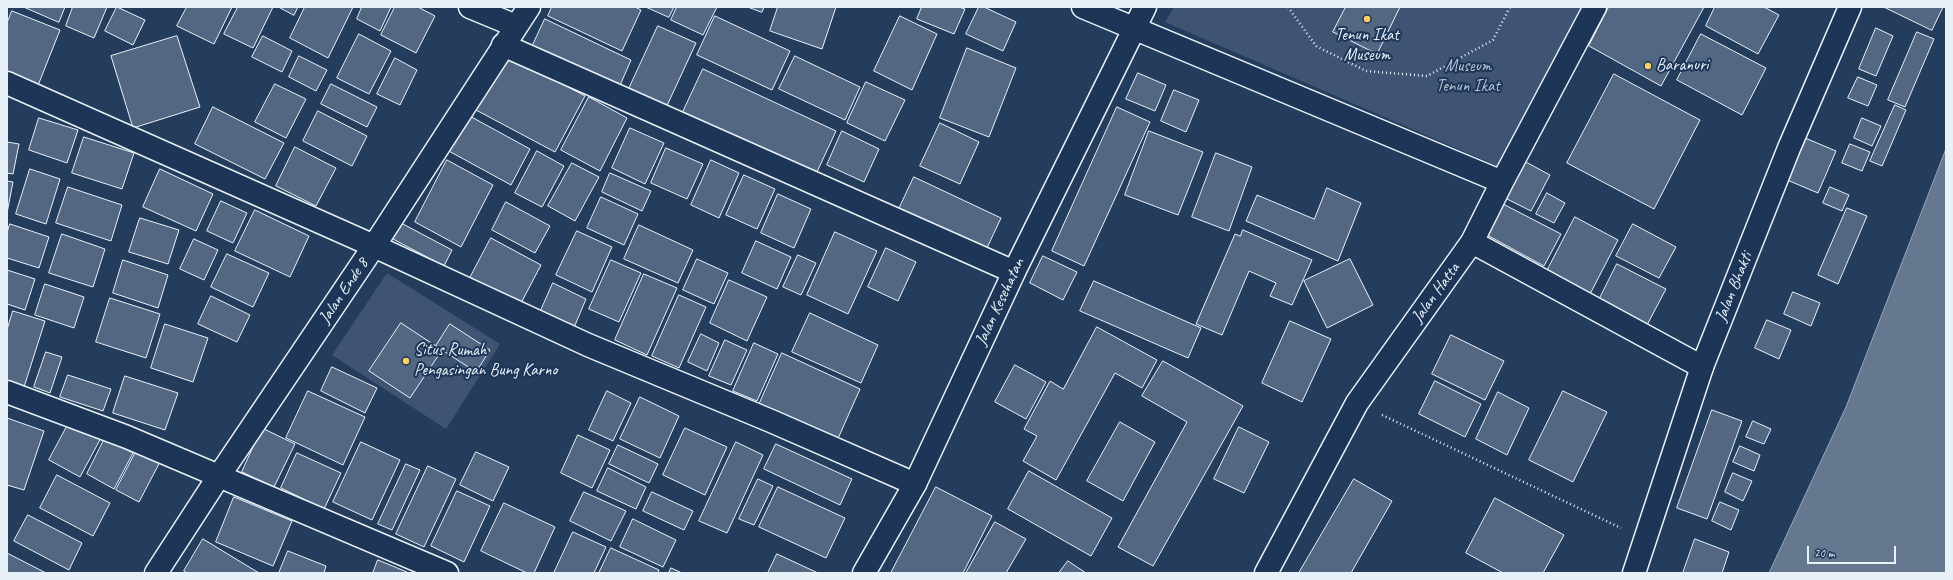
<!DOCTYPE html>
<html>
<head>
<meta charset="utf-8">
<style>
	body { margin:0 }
	#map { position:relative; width:1953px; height:580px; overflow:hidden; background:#253d5d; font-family:Caveat,sans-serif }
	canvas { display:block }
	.frame { position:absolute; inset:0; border:8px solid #e8f1f8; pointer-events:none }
	.scale { position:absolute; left:1807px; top:546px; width:89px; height:18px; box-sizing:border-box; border:2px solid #e8f1f8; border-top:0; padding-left:5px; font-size:12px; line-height:14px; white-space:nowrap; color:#e8f1f8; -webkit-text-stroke:3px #1d3557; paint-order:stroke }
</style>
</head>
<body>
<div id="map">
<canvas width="1953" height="580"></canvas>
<div class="frame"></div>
<div class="scale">20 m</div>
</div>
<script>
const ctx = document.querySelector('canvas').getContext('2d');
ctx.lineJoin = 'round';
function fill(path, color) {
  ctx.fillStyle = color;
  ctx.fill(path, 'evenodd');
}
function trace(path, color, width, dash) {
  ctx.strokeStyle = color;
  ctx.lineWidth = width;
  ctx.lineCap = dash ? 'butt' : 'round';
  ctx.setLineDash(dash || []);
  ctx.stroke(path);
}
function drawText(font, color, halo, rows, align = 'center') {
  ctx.font = font + ' Caveat,sans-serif';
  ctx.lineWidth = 4;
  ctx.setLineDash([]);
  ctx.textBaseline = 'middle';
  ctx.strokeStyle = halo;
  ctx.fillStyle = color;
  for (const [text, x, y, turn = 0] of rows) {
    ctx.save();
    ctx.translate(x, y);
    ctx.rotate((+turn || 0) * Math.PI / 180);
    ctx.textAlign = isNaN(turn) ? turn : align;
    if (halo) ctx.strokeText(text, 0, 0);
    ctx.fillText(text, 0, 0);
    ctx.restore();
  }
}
const green = new Path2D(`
	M1174 7H1581L1502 168 1165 22Z
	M387 273 500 344 446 429 332 355Z`);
const water = new Path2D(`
	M1946 149V573H1769L1846 407Z`);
const building = new Path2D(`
	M24 7H65L59 22Z
	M73 7H107L94 38 66 26Z
	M117 7 145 20 133 45 105 31Z
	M187 7H232L214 44 177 26Z
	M238 7H273L253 48 224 34Z
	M279 7H298L294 15Z
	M305 7H353L328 58 290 38Z
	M362 7H391L380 31 357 19Z
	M395 7H418L435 16 416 53 381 35Z
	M552 7H635L641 10 622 51 548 16Z
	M646 7H674L669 17Z
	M677 7H717L703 35 671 20Z
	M748 7H764L762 12Z
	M778 7H836L822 49 770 31Z
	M922 7H959L965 9 954 34 917 19Z
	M979 7H984L1016 22 1003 51 966 34Z
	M1346 7H1400L1377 54 1333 32Z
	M1609 7H1704L1661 86 1589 46Z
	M1715 7H1764L1779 15 1758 54 1706 26Z
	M1884 7H1943L1932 30Z
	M12 11 60 30 37 88 7 76V23Z
	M715 16 790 51 772 90 697 55Z
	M900 16 937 34 912 90 874 71Z
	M545 19 631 60 618 90 531 49Z
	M658 26 696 43 665 110 627 93Z
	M1876 28 1893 36 1876 76 1859 69Z
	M1917 32 1934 39 1905 107 1888 100Z
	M359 34 391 51 369 94 337 78Z
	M1701 34 1766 68 1742 115 1677 80Z
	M177 36 200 107 133 128 111 56Z
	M263 36 292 51 282 72 252 57Z
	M967 48 1016 68 989 137 940 118Z
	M505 54 585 96 555 152 476 110Z
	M299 56 327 70 316 91 289 77Z
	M795 56 860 87 845 120 779 89Z
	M395 58 417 70 400 105 377 94Z
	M703 69 836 131 816 174 683 112Z
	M1138 73 1166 85 1155 111 1126 99Z
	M1614 74 1700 120 1654 209 1567 163Z
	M1858 77 1877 85 1868 106 1848 98Z
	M866 82 905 100 885 141 847 123Z
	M275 84 306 99 286 138 255 122Z
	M331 84 377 107 367 127 321 104Z
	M1174 90 1199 100 1186 132 1161 121Z
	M589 97 627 118 600 171 561 150Z
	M1895 105 1906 110 1882 166 1870 161Z
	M213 107 284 143 265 179 195 144Z
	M1117 107 1150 122 1084 266 1052 251Z
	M318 111 367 136 352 166 303 141Z
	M466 114 530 149 511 185 447 150Z
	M39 118 78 130 67 163 29 150Z
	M1862 118 1881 126 1872 146 1854 138Z
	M940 123 979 142 960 184 920 166Z
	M630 128 664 143 645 184 612 168Z
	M842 131 879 149 864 182 827 165Z
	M1149 131 1203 152 1178 215 1125 195Z
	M1798 135 1836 151 1818 193 1780 177Z
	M84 137 134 153 122 189 72 173Z
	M7 142 19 144 13 174 7 173Z
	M1850 144 1870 152 1862 171 1842 163Z
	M295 147 336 168 316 206 276 186Z
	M666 148 703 164 687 199 651 183Z
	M537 151 564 166 542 207 515 193Z
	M1216 153 1252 167 1229 231 1192 217Z
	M447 160 493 185 461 247 415 222Z
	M711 160 739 173 719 218 691 205Z
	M1524 161 1550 175 1531 211 1505 198Z
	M572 163 599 177 575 221 548 206Z
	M30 169 60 179 46 224 16 214Z
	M160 169 213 194 196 231 143 207Z
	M610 173 651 191 642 211 602 192Z
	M744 175 775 189 757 229 726 215Z
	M914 177 1001 218 986 250 899 209Z
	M7 181 13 182 7 213Z
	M68 187 122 205 111 241 56 223Z
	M1830 187 1849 195 1842 211 1823 203Z
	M1327 188 1361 203 1338 261 1246 221 1257 195 1314 219Z
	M1547 193 1565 203 1554 223 1536 214Z
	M778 194 811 209 794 248 761 233Z
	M601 197 638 214 624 245 587 228Z
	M221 201 247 213 233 243 207 231Z
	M506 202 550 226 535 253 492 230Z
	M1503 204 1561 234 1544 266 1487 235Z
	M1847 208 1867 216 1838 284 1818 275Z
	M255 210 309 236 290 277 235 251Z
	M1575 217 1618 240 1589 296 1546 273Z
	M140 218 179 230 168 264 129 252Z
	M401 223 452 250 444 266 393 239Z
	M10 224 49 237 39 268 7 258V233Z
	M1633 224 1676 247 1659 278 1616 256Z
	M639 225 693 250 678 283 624 259Z
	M1243 230 1312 260 1292 305 1270 296 1276 283 1249 271 1222 335 1196 324 1235 234 1240 236Z
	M577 231 612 247 592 292 556 275Z
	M835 232 877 251 848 314 807 295Z
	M62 234 105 249 93 287 49 273Z
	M491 238 541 265 520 305 470 278Z
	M194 239 218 250 204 280 180 269Z
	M756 241 791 257 777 289 742 273Z
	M886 248 916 262 898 301 868 287Z
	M227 254 269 273 253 307 211 287Z
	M798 255 816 263 801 295 783 287Z
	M1043 256 1077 272 1063 300 1030 283Z
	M697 259 728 273 714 304 683 290Z
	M1350 259 1373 305 1327 328 1304 281Z
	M123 260 168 275 158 308 113 293Z
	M611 260 641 273 619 322 589 309Z
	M1617 264 1666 289 1647 325 1599 300Z
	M7 270 35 279 25 310 7 304Z
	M644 274 677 288 647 355 615 340Z
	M729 280 767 297 747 341 710 323Z
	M1094 281 1201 328 1188 358 1080 311Z
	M553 283 586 299 573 330 539 315Z
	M45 284 84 297 74 328 35 315Z
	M1793 292 1820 303 1811 326 1784 314Z
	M679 295 706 307 679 368 652 356Z
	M211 296 250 315 237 342 198 324Z
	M110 298 160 314 146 358 96 342Z
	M13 311 45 321 24 387 7 381V330Z
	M810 313 878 345 861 383 792 352Z
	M1767 320 1791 330 1779 359 1755 348Z
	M1290 321 1331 339 1302 402 1262 383Z
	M401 323 442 350 410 398 369 371Z
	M165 324 208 338 193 382 151 368Z
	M450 324 490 350 476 372 436 346Z
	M1097 327 1157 360 1142 388 1115 373 1056 480 1023 461 1037 436 1024 429 1050 381 1063 389Z
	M701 334 719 343 707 371 688 362Z
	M1451 335 1504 361 1485 400 1432 374Z
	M725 340 747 350 731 385 709 376Z
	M754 343 778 354 757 401 733 391Z
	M46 352 62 357 50 393 34 387Z
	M782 353 860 389 836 443 758 407Z
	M1163 361 1243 406 1153 566 1118 547 1187 422 1142 396Z
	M1015 365 1046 382 1026 419 995 402Z
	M332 367 377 388 365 413 321 391Z
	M68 375 111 389 103 411 60 397Z
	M125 376 178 393 165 430 113 413Z
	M1435 381 1481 404 1465 437 1419 414Z
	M308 391 365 417 343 465 286 438Z
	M607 391 631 403 613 441 589 430Z
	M1563 391 1607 412 1573 482 1529 460Z
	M1498 392 1529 408 1507 455 1476 439Z
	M640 397 679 416 660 458 620 439Z
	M1712 410 1742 421 1707 519 1677 508Z
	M7 418 44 431 24 490 7 485Z
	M71 419 102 436 80 477 49 460Z
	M1753 421 1771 429 1764 444 1746 437Z
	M1120 422 1155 442 1123 501 1087 481Z
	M1239 427 1269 442 1244 493 1214 479Z
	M262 428 295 444 274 487 242 472Z
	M685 428 727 447 705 495 663 475Z
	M578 435 610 450 592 488 561 473Z
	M105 438 133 453 114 489 87 474Z
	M361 442 400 460 372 520 333 502Z
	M736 442 763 455 727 533 699 521Z
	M776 444 852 479 840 505 764 469Z
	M618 445 658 464 649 483 609 464Z
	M1740 446 1760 455 1754 471 1733 462Z
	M138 448 161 460 139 502 116 490Z
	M476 452 509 467 493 501 460 485Z
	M297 453 341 473 324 509 281 488Z
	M406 464 420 470 392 530 378 524Z
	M428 466 456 479 424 547 396 534Z
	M608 468 646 487 636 509 597 491Z
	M1029 471 1112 518 1091 556 1008 509Z
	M1733 473 1752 481 1743 501 1725 492Z
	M57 475 110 503 93 536 40 508Z
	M758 479 773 486 754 525 739 519Z
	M1354 479 1392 501 1351 573H1299Z
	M778 487 845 518 826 558 759 527Z
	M936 487 992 516 963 573H891Z
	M457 491 490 506 464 562 431 546Z
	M584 492 626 511 611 541 570 521Z
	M652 492 693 511 684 530 643 511Z
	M234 497 292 521 273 566 216 542Z
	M1495 498 1564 535 1543 573H1503L1466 553Z
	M1720 502 1739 510 1731 530 1712 521Z
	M504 503 555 527 534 573H527L481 551Z
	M28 515 82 543 69 570 14 541Z
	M633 519 676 540 663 567 620 547Z
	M995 522 1026 539 1006 573H966Z
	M573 532 606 547 594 573H554Z
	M203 539 259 573H187L184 571Z
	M1695 539 1729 552 1722 573H1683Z
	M611 548 659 570 658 573H599Z
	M288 551 326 566 324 573H279Z
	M7 553 46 573H7Z
	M777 554 818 573H768Z
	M378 560 407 572V573H373Z
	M1068 561 1086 573H1059Z
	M671 568 682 573H669Z`);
const path = new Path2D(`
	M1288 7 1316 46 1366 71 1427 76 1493 40 1510 7
	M1382 415 1621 528`);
const minor = new Path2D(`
	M470 7 516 26
	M503 45 1014 272
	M7 83 374 246 588 345 771 421 915 484
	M1472 242 1702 367
	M7 392 127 437 447 573`);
const tertiary = new Path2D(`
	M1083 7 1502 182
	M156 573 219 476 374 246 529 7
	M1266 573 1357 403 1472 242 1502 182 1595 7
	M1634 573 1702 367 1789 148 1850 7`);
const trunk = new Path2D(`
	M864 573 915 484 1014 272 1145 7`);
const markers = [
	[1367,19,4,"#ffd166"],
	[1648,66,4,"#ffd166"],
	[406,361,4,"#ffd166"]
];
const poiNames = [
	["Tenun Ikat",1367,36,"center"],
	["Museum",1367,56,"center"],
	["Baranuri",1656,66],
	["Situs Rumah",414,351],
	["Pengasingan Bung Karno",414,371]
];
const parkNames = [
	["Museum",1468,67],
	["Tenun Ikat",1468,87]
];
const streetNames = [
	["Jalan Bhakti",1734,287,-68],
	["Jalan Ende 8",344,291,-56],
	["Jalan Hatta",1436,293,-54],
	["Jalan Kesehatan",1000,302,-65]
];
fill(green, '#3e5472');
fill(water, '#657890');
trace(water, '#99a8ba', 1);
fill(building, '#536782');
trace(building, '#e8f1f8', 1);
trace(minor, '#e8f1f8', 25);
trace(tertiary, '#e8f1f8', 25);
trace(trunk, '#e8f1f8', 25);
trace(path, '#e8f1f8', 2.5, [1, 3]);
trace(minor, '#1d3557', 22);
trace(tertiary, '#1d3557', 22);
trace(trunk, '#1d3557', 22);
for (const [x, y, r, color] of markers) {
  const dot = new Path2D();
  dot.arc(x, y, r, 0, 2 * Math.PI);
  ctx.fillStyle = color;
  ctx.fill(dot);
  trace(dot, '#1d3557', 1.5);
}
drawText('17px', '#e8f1f8', '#1d3557', poiNames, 'left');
drawText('17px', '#b5c2d0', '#1d3557', parkNames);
drawText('17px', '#e8f1f8', '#1d3557', streetNames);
</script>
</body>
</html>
